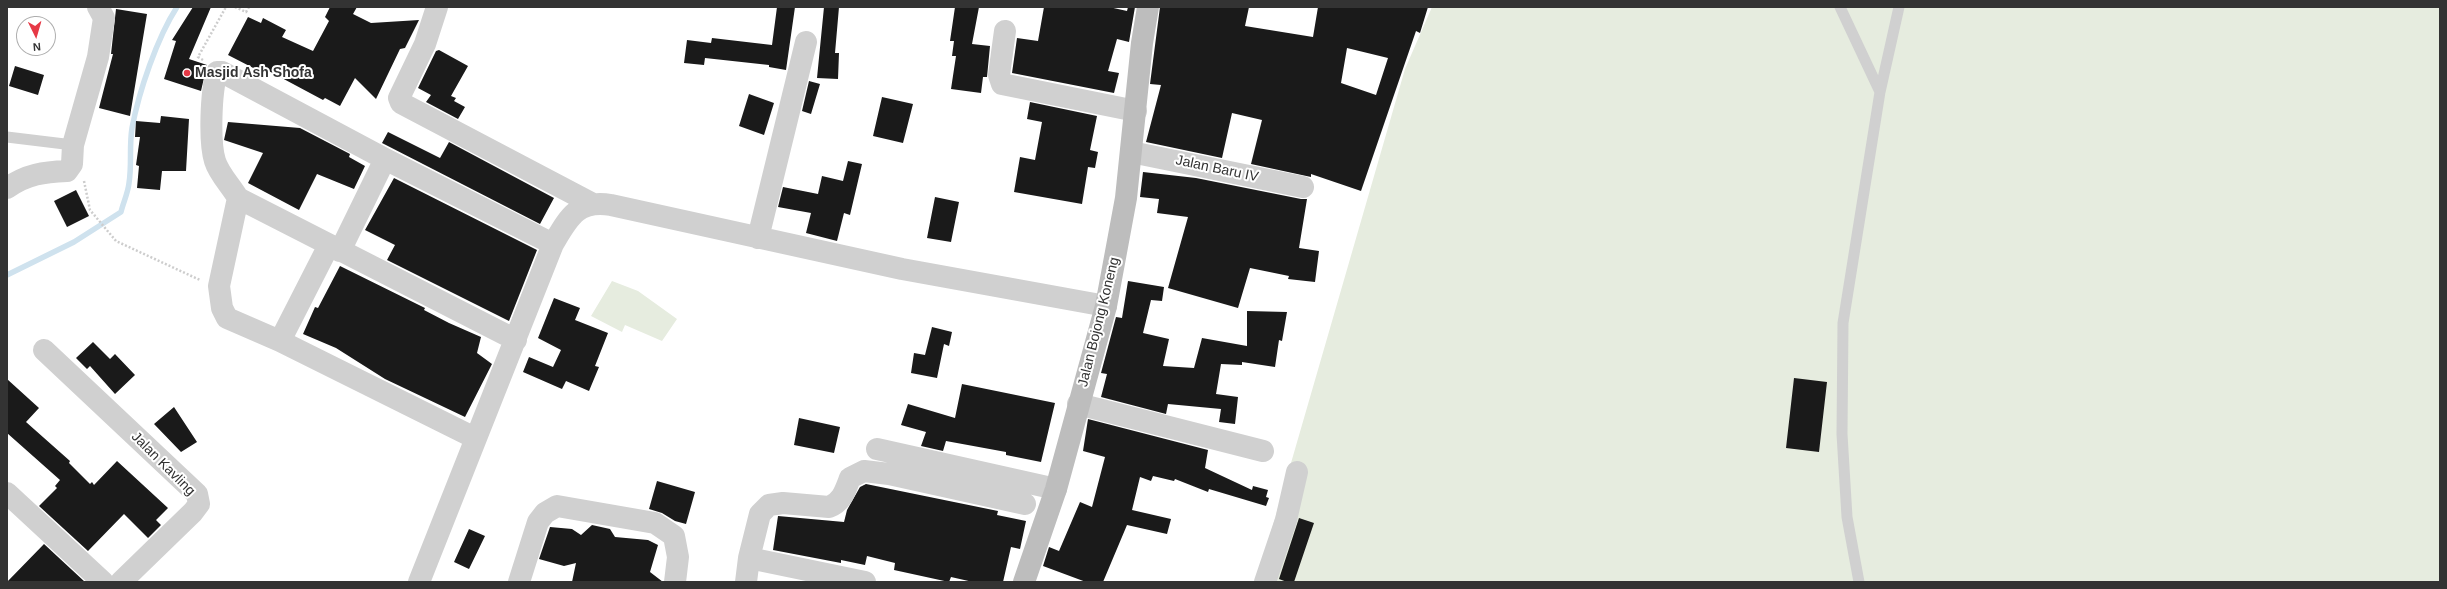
<!DOCTYPE html>
<html>
<head>
<meta charset="utf-8">
<style>
	body { margin:0 }
	#map { position:relative; width:2447px; height:589px; overflow:hidden; background:#fff; font-family:Arial,sans-serif }
	canvas { display:block }
	.frame { position:absolute; inset:0; border:8px solid #333; pointer-events:none }
	.north { position:absolute; left:16px; top:16px; width:40px; height:40px; box-sizing:border-box; background:#fff; border:1px solid #adadad; border-radius:50%; rotate:175deg; font-size:11px; font-weight:700; line-height:16px; text-align:center; color:#333 }
	.north::after { content:''; display:block; margin:auto; width:14px; height:18px; background:#e63946; clip-path:polygon(50% 0,100% 100%,50% 72%,0 100%) }
</style>
</head>
<body>
<div id="map">
<canvas width="2447" height="589"></canvas>
<div class="frame"></div>
<div class="north">N</div>
</div>
<script>
const ctx = document.querySelector('canvas').getContext('2d');
ctx.lineJoin = 'round';
function fill(path, color) {
  ctx.fillStyle = color;
  ctx.fill(path, 'evenodd');
}
function trace(path, color, width, dash) {
  ctx.strokeStyle = color;
  ctx.lineWidth = width;
  ctx.lineCap = dash ? 'butt' : 'round';
  ctx.setLineDash(dash || []);
  ctx.stroke(path);
}
function drawText(font, color, halo, rows, align = 'center') {
  ctx.font = font + ' Arial,sans-serif';
  ctx.lineWidth = 4;
  ctx.setLineDash([]);
  ctx.textBaseline = 'middle';
  ctx.strokeStyle = halo;
  ctx.fillStyle = color;
  for (const [text, x, y, turn = 0] of rows) {
    ctx.save();
    ctx.translate(x, y);
    ctx.rotate((+turn || 0) * Math.PI / 180);
    ctx.textAlign = isNaN(turn) ? turn : align;
    if (halo) ctx.strokeText(text, 0, 0);
    ctx.fillText(text, 0, 0);
    ctx.restore();
  }
}
const green = new Path2D(`
	M1432 7H2440V582H1272L1258 577 1405 69Z
	M612 281 638 291 677 319 662 341 625 325 622 332 591 316Z`);
const stream = new Path2D(`
	M7 275 74 242 121 212C123 203 128 193 129 183 132 165 129 146 132 128 139 91 157 38 177 7`);
const building = new Path2D(`
	M193 7H211L189 59 207 65 201 91 164 79 176 41 172 40Z
	M330 7H357L353 14 371 23 419 20 405 48 400 49 376 99 355 78 340 106 325 98 323 100 265 69 263 73 228 55 248 17 261 23 263 18 286 30 282 37 313 51 329 21 325 17Z
	M777 7H795L786 70 769 67V65L705 58 704 65 684 63 687 40 711 43 712 38 772 45Z
	M824 7H839L835 53H839L838 79 817 78Z
	M955 7H979L972 44 990 46 987 77H983L981 93 951 89 956 56H952L954 41H950Z
	M1044 7H1109L1127 11 1128 7H1135L1129 42 1117 39 1108 71 1119 73 1114 93 1012 73 1017 38 1038 41Z
	M1160 7H1249L1245 26 1313 37 1318 7H1428L1420 33 1416 31 1361 191 1311 174V177L1251 164 1262 120 1232 113 1222 158 1146 142 1161 85 1150 84ZM1347 48 1388 58 1376 95 1341 83Z
	M116 9 147 14 130 116 99 108 113 54H111Z
	M439 50 468 66 451 96 456 98 454 101 465 107 458 119 426 102 431 95 418 88 436 51Z
	M15 66 44 75 38 95 9 86Z
	M809 81 820 84 811 114 802 111Z
	M749 94 774 103 764 135 739 126Z
	M882 97 913 104 903 143 873 136Z
	M1030 102 1097 116 1090 150 1098 152 1095 168 1088 167 1082 204 1014 192 1020 157 1035 160 1042 122 1027 119Z
	M161 116 189 119 186 171H162L160 190 137 188 139 166 136 165 140 137H135L136 121 160 123Z
	M228 122 300 128 350 154 349 157 365 166 354 189 317 174 299 210 248 183 263 153 224 140Z
	M388 132 440 158 449 142 554 198 540 224 382 143Z
	M848 161 862 164 850 215 844 213 837 241 806 233 811 213 778 207 783 187 818 194 822 176 843 181Z
	M1143 172 1196 178 1301 199H1307L1299 248 1319 251 1315 282 1288 279 1289 276 1250 268 1238 308 1168 288 1188 217 1157 213 1159 199 1140 197Z
	M394 178 537 250 509 321 387 260 395 245 365 230Z
	M76 190 89 216 67 227 54 201Z
	M935 197 959 202 951 242 927 238Z
	M340 266 425 308 424 310 449 323 481 337 477 353 492 364 465 417 385 379 336 348 303 334 315 307 318 308Z
	M1128 281 1164 287 1162 301 1151 300 1143 333 1169 339 1163 366 1194 368 1202 338 1247 346V311L1287 312 1282 341 1279 340 1275 367 1242 362V365L1221 364 1216 394 1238 397 1235 424 1219 422 1221 409 1168 404 1166 414 1101 397 1107 374 1101 373 1116 317 1122 318Z
	M554 298 580 308 575 320 608 333 595 366 599 367 589 391 566 381 562 389 523 372 529 357 553 367 561 350 538 338Z
	M932 327 952 332 949 346 944 344 937 378 911 373 914 353 925 355Z
	M93 342 110 359 115 354 135 375 115 394 90 366 87 369 76 358Z
	M1794 378 1827 382 1819 452 1786 448Z
	M7 379 39 408 26 422 70 461 69 463 90 484 92 482 94 485 117 461 168 508 156 520 161 525 148 538 124 514 88 551 39 506 57 488 55 486 60 480 7 433Z
	M962 384 1055 403 1041 462 1006 455V452L946 441 943 451 921 446 926 432 901 425 908 404 955 418Z
	M174 407 197 442 181 452 154 424Z
	M799 418 840 427 834 453 794 445Z
	M1088 419 1208 450 1205 468 1252 490 1253 486 1268 490 1266 497 1269 498 1266 506 1209 489 1208 492 1175 479 1174 481 1153 476 1151 481 1140 477 1132 510 1171 519 1167 534 1127 525 1103 582H1086L1043 566 1049 547 1059 551 1080 502 1092 507 1105 457 1083 451Z
	M657 481 695 492 686 524 675 521 662 513 649 509Z
	M866 484 998 511 997 515 1026 521 1020 549 1011 547 1003 582H973L951 577 949 582 894 570 895 563 867 556 865 565 841 560V563L773 550 778 516 844 522 847 510 860 487Z
	M1299 518 1314 523 1294 582H1287L1279 579Z
	M592 525 610 529 615 537 648 540 658 545 650 572 663 582H572L576 563 564 566 539 559 550 527 572 529 581 535Z
	M469 529 485 536 469 569 454 562Z
	M44 544 85 582H7Z`);
const path = new Path2D(`
	M235 7 246 12 249 7
	M203 60 198 57 226 7
	M84 181 90 210 116 241 200 280`);
const lane = new Path2D(`
	M1840 7 1880 92
	M7 137 73 145
	M1859 582 1847 517 1842 434 1843 323 1880 92 1899 7`);
const street = new Path2D(`
	M437 7 425 44 399 98 401 103 591 203
	M1005 31 999 75 1002 84 1136 111
	M1131 152 1303 187
	M7 188C27 174 44 172 67 171L72 164 73 145 98 57 104 18 98 7
	M238 198 219 286 222 308 227 318 280 341 475 438
	M758 238 806 42
	M340 251 385 159
	M516 340 238 198C231 186 219 174 215 161 209 142 211 91 217 72H222L385 159 553 244
	M280 341 329 245
	M44 350 197 494 199 504 193 512 121 582
	M1078 404 1263 451
	M877 449 1056 489
	M7 493 103 582
	M749 558 865 582
	M419 582 553 244C568 219 577 199 611 205L902 269 1106 306
	M519 582 538 522 545 513 557 506 655 523 674 536 678 557 675 582
	M746 582 749 558 760 514 769 505 783 503 829 507C842 502 845 491 850 478L864 471 889 474 1025 504
	M1265 582 1286 520 1297 472`);
const secondary = new Path2D(`
	M1024 582 1056 489 1106 306 1126 198 1142 43 1148 7`);
const markers = [
	[187,73,4,"#e63946"]
];
const poiNames = [
	["Masjid Ash Shofa",195,73]
];
const streetNames = [
	["Jalan Baru IV",1217,169,12],
	["Jalan Bojong Koneng",1099,322,-76],
	["Jalan Kavling",163,464,45]
];
fill(green, '#e6ecdf');
trace(stream, '#cfe2ee', 5.5);
fill(building, '#1a1a1a');
trace(path, '#cdcdcd', 2.5, [2, 2]);
trace(lane, '#d0d0d0', 11);
trace(street, '#d0d0d0', 22);
trace(secondary, '#bdbdbd', 22);
for (const [x, y, r, color] of markers) {
  const dot = new Path2D();
  dot.arc(x, y, r, 0, 2 * Math.PI);
  ctx.fillStyle = color;
  ctx.fill(dot);
  trace(dot, '#fff', 1.5);
}
drawText('bold 14px', '#333', '#fff', poiNames, 'left');
drawText('14px', '#333', '#fff', streetNames);
</script>
</body>
</html>
